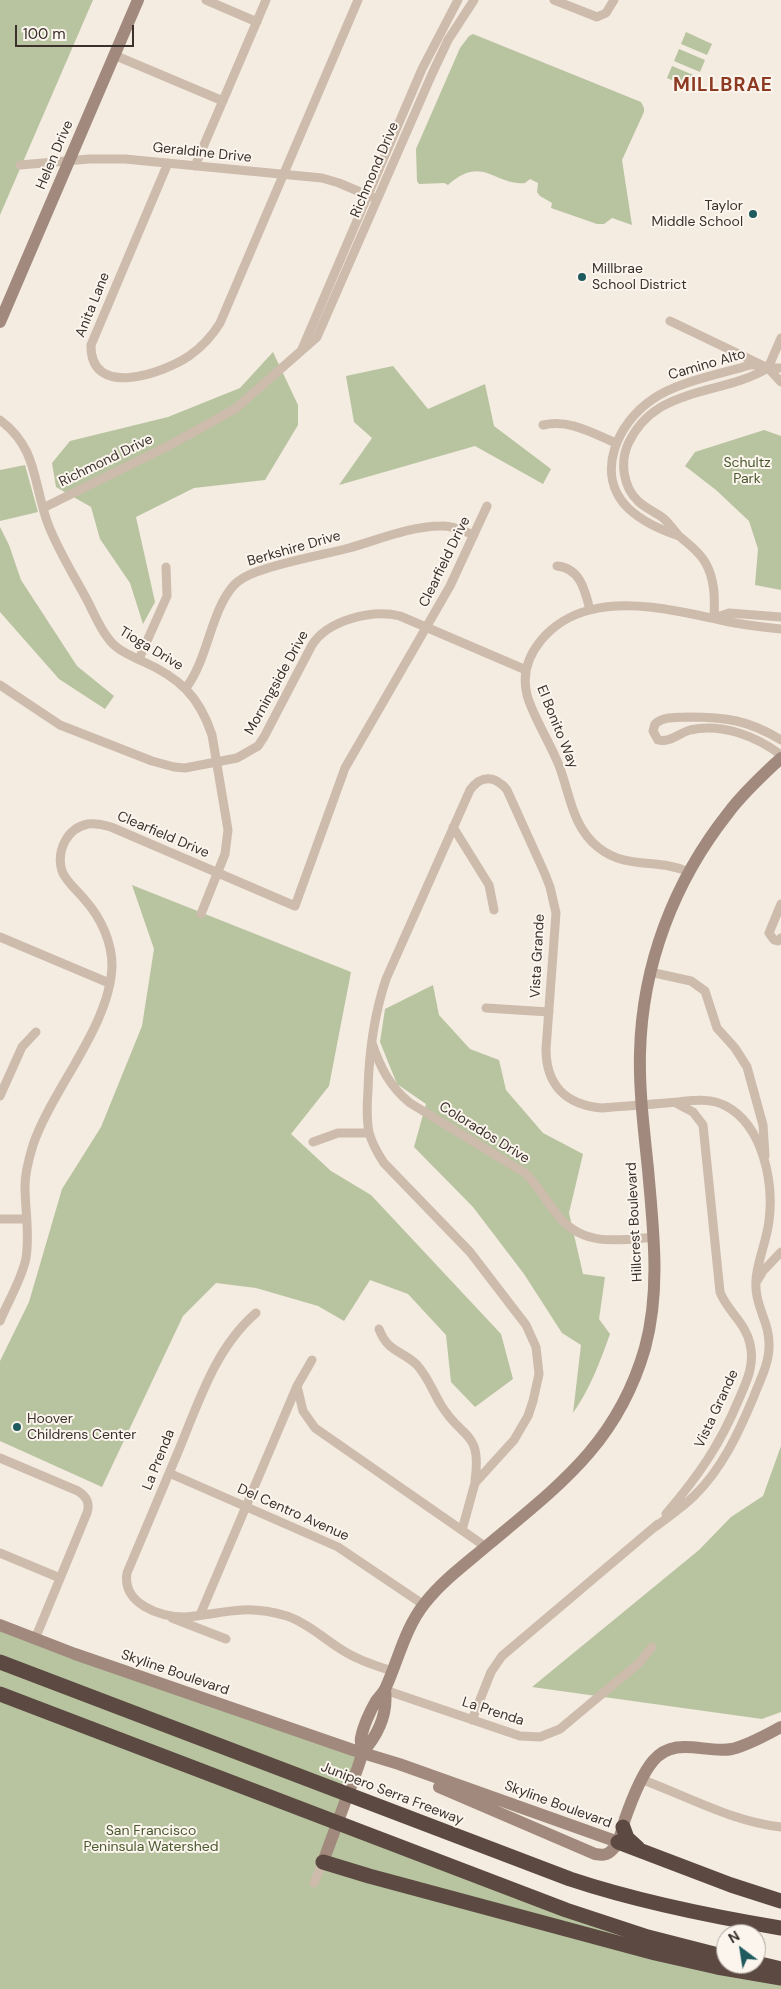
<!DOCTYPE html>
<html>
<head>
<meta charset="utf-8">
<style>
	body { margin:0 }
	#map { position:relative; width:781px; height:1989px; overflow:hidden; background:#f4ebe1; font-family:"DM Sans",sans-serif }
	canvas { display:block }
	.north { position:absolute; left:716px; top:1924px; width:50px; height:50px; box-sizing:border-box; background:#fbf5ee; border:1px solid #aea6a0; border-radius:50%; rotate:329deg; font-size:14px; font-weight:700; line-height:20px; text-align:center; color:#3b302b }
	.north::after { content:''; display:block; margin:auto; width:18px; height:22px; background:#1f5a5e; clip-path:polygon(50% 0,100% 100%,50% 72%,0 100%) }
	.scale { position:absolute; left:15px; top:25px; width:119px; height:22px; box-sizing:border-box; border:2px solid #3b302b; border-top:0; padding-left:6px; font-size:15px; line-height:18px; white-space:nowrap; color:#3b302b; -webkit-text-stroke:4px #fbf5ee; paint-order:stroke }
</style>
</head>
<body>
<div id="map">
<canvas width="781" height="1989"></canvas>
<div class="north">N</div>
<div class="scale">100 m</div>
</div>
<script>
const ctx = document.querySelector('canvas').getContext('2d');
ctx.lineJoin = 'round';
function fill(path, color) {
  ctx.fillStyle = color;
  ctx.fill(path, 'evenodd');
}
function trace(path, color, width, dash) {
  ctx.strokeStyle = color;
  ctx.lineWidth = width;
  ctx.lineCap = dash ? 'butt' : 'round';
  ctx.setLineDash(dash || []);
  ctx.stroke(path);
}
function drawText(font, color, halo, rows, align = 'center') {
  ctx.font = font + ' "DM Sans",sans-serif';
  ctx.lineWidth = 4;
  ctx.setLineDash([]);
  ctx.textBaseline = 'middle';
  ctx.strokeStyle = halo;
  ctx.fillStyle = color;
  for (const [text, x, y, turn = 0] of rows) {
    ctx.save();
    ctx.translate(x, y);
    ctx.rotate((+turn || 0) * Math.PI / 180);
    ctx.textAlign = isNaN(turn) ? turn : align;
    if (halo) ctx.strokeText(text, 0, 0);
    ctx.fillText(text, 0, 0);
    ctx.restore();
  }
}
const green = new Path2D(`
	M0 0H93L0 215Z
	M686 32 712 44 707 55 681 44Z
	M473 34 641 102 644 108V112L622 160 632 225 612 218 604 224H597L551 208 552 203 540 196 537 192 538 183 530 179 525 183C494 186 483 154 448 185L444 183 419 184 417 181 416 149 460 48 469 36Z
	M679 49 705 60 700 72 674 61Z
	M672 66 698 77 693 89 667 78Z
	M273 352 298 405V425L265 480 194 488 136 517 155 602 143 624 130 583 100 539 91 507 56 487 52 463 70 441 168 417 240 388Z
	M393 366 428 409 485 384 494 426 551 469 543 484 475 446 339 485 372 438 354 422 346 376Z
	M764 430 781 436V590L755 585 758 549 749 521 716 490 685 466 695 452Z
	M25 465 38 512 0 521V470Z
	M0 527 9 545 21 580 77 666 114 696 105 709 59 679 0 612Z
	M132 885 351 972 329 1086 291 1134 331 1171 371 1195 501 1334 513 1379 475 1407 451 1382 446 1335 408 1294 370 1280 344 1321 318 1306 256 1288 216 1283 183 1316 102 1487 0 1441V1361L29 1302 62 1189 101 1127 142 1026 154 949Z
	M433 985 439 1015 470 1049 499 1060 506 1090 543 1133 583 1154 569 1213 583 1274 605 1277 599 1319 610 1334C600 1362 590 1389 573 1413L581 1345 562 1333 524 1274 473 1207 414 1147 426 1104 397 1084 380 1042 385 1009Z
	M781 1446V1712L762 1719 532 1687 699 1550 731 1517 763 1496Z
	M0 1625 365 1752 338 1823 726 1964H756L781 1969V1989H0Z`);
const street = new Path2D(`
	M206 0 257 22
	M554 0 597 17 606 13 614 0
	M114 55 223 101
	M168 163 91 345C90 399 162 374 189 356 202 347 212 336 220 323L358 0
	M20 165 89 159H125L322 178 339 183 372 197
	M195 166 266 0
	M670 321 768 368 781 382
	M302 349 422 69 458 0
	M768 368 781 338
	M0 420C38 448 33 484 48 524 58 550 73 574 86 598 93 611 99 627 108 638 116 650 130 655 142 661 180 678 199 696 212 735L228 830 225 854 201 914
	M543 425C570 419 592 433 616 443
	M43 508 170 445 235 409 317 337 432 74 448 40 474 0
	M679 536C661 530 643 522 629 509 593 475 618 422 653 399 677 382 721 374 750 365H757L768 368H781
	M557 566C580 568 585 590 590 610
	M714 618C715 598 715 579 705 562 698 550 688 544 678 535 673 529 669 523 663 518 655 512 645 508 638 501 623 487 620 462 628 444 635 429 646 416 661 407 694 388 735 388 768 368
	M714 618 729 613 781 617
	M139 659 167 596 166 567
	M0 685 60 725 152 761 174 767 185 768 237 758 258 746 264 737 312 645C328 620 372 609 400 616L526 670
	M186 688C209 657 210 612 234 585 240 579 248 575 256 572 286 561 318 556 349 548 378 540 410 526 441 526 452 525 463 531 474 535
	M781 740C749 720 725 717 688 717 676 718 664 716 655 724L653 731 658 740C670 743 679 733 690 730 722 723 756 736 781 755
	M453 827 489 885 494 910
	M689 872C658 858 627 870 599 848 573 828 570 796 560 768 551 744 533 717 527 695 517 654 553 619 590 610 632 599 683 612 725 621 743 625 762 627 781 629
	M781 904 769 933 774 940 778 941 781 938
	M0 937 109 983
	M650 972 691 981 705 991 717 1028 735 1048 747 1067 763 1125 765 1156
	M486 1008 549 1012
	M372 1043C380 1067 390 1087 410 1103L525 1173C540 1187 548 1205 561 1219 586 1247 621 1240 654 1237
	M0 1096 22 1047 36 1032
	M313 1142 338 1133H369
	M0 1219H26
	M757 1281 763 1271 781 1252
	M256 1313C215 1348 198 1404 178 1452 161 1493 144 1533 127 1573 122 1604 160 1617 185 1617 204 1616 223 1611 242 1610 257 1609 273 1612 287 1616 307 1623 322 1637 339 1648 355 1659 374 1665 392 1671
	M0 1321C8 1301 22 1279 26 1258 30 1234 25 1210 25 1186 25 1172 29 1158 33 1145 52 1089 110 1026 112 966 112 942 101 918 85 900 78 891 66 882 62 871 56 851 67 828 88 824 96 823 104 825 111 827L295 906 345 768 450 586 487 506
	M379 1329C388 1353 402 1350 417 1365 428 1377 433 1392 441 1405 462 1440 482 1430 475 1481
	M297 1386 303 1411 315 1428 486 1547
	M0 1458 78 1491C87 1497 90 1503 87 1513L35 1639
	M169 1473 338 1547 424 1605
	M666 1514C699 1475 720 1445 739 1399 747 1381 755 1364 750 1344 746 1323 727 1311 720 1292L703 1125 693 1112 676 1103
	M462 1530 475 1483 514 1440 528 1416 533 1401 539 1374 536 1347 526 1325 470 1252 384 1163C378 1154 372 1144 369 1132 366 1118 367 1104 368 1090 369 1052 374 1015 386 979L470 790C481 775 495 775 507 790L545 874 550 887 556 913 546 1049C546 1085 566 1105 602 1108 623 1106 645 1105 666 1103 686 1102 707 1096 726 1106 763 1126 774 1182 769 1221 767 1238 760 1255 757 1272 751 1304 770 1319 769 1346 769 1364 760 1380 754 1396 739 1432 722 1469 694 1496 682 1508 668 1517 655 1527
	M0 1553 60 1578
	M200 1615 297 1386 312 1360
	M172 1618 226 1639
	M385 1690 520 1736 540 1737 560 1729 639 1663 652 1647
	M472 1720 491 1672 502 1656 658 1524
	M643 1780C689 1797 731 1821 781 1827
	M314 1883 323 1862`);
const secondary = new Path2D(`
	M0 322 138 0
	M0 1625 75 1654 353 1750 399 1764 618 1842
	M362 1753C378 1735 388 1714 385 1690
	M439 1787 595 1854C601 1855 607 1856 612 1850 620 1843 622 1829 625 1819 631 1802 642 1774 653 1761 675 1735 705 1754 732 1749 749 1745 766 1735 781 1727
	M323 1862 358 1767C360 1761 362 1756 362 1750 362 1745 360 1743 361 1738 363 1727 370 1711 376 1701 380 1696 384 1692 386 1687 399 1658 405 1628 425 1603 443 1580 467 1563 489 1544 561 1484 618 1442 645 1348 661 1289 653 1228 648 1169 644 1130 639 1091 640 1053 642 965 674 881 729 812 744 792 763 775 781 758`);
const highway = new Path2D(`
	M0 1662 570 1879C639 1902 709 1916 781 1928
	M0 1694 566 1910 648 1937 726 1957
	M623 1827 627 1838 638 1848
	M618 1842 731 1885 781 1901
	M323 1862 369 1876 655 1953 717 1967 781 1978
	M756 1963 781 1969`);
const markers = [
	[753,214,5,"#1f5a5e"],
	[582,277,5,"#1f5a5e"],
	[17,1427,5,"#1f5a5e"]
];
const streetNames = [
	["Geraldine Drive",202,153,6],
	["Helen Drive",55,155,-67],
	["Richmond Drive",375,170,-67],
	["Anita Lane",93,305,-68],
	["Camino Alto",707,365,-16],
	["Richmond Drive",106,461,-26],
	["Berkshire Drive",294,549,-16],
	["Clearfield Drive",445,562,-64],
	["Tioga Drive",151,649,31],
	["Morningside Drive",277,683,-61],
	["El Bonito Way",557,727,68],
	["Clearfield Drive",163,835,23],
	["Vista Grande",538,956,-87],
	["Colorados Drive",484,1133,32],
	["Hillcrest Boulevard",635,1222,-93],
	["Vista Grande",717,1409,-65],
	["La Prenda",159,1460,-68],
	["Del Centro Avenue",293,1513,24],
	["Skyline Boulevard",175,1673,19],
	["La Prenda",493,1712,18],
	["Junipero Serra Freeway",392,1794,21],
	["Skyline Boulevard",558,1805,20]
];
const poiNames = [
	["Taylor",743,206,"right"],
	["Middle School",743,222,"right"],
	["Millbrae",592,269],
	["School District",592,285],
	["Hoover",27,1419],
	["Childrens Center",27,1435]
];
const parkNames = [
	["Schultz",747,463],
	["Park",747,479],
	["San Francisco",151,1831],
	["Peninsula Watershed",151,1847]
];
const districtNames = [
	["MILLBRAE",723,86]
];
fill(green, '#b8c4a0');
trace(street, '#cdbbac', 9);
trace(secondary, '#a18a7d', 12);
trace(highway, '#5c4a42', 15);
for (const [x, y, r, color] of markers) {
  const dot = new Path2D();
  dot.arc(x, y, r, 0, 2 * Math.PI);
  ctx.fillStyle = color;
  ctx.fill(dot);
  trace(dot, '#fbf5ee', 2);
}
drawText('14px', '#3b302b', '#fbf5ee', streetNames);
drawText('14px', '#3b302b', '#fbf5ee', poiNames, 'left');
drawText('14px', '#4a5a2e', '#fbf5ee', parkNames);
ctx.letterSpacing = '1px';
drawText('bold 19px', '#8c3b22', '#fbf5ee', districtNames);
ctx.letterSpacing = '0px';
</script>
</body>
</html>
